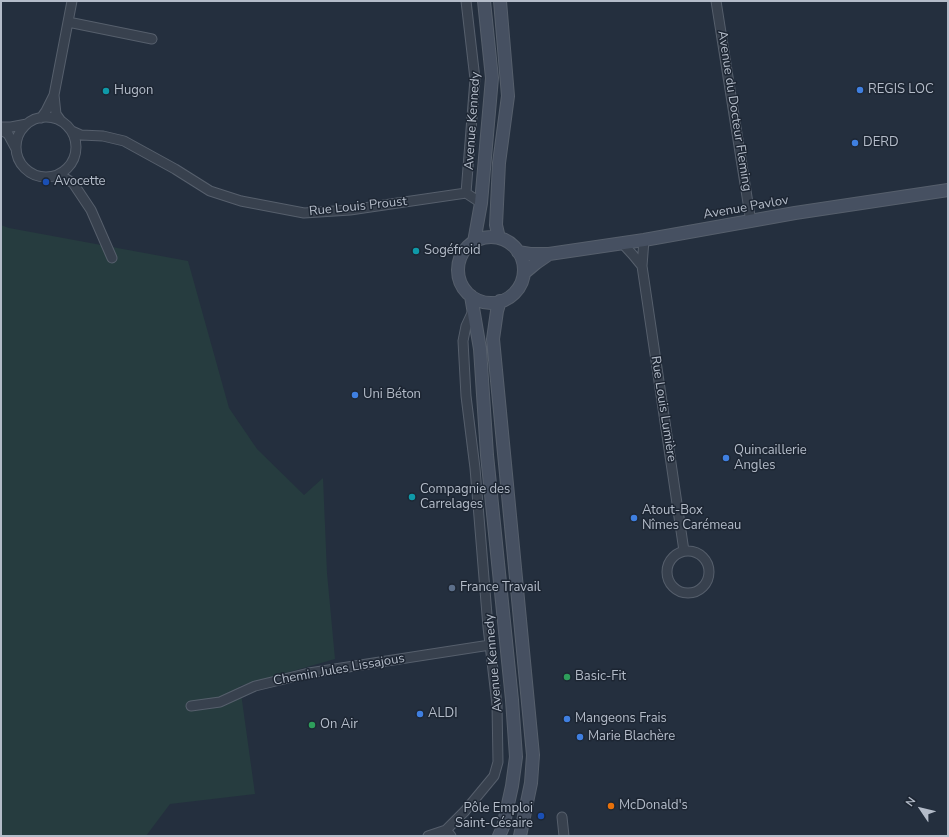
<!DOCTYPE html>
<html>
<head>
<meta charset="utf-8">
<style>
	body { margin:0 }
	#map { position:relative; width:949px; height:837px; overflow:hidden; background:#242f3e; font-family:"Nunito Sans",sans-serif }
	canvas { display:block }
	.frame { position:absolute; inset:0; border:2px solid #b4bcc9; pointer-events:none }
	.north { position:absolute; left:901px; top:789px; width:40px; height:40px; -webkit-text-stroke:3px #1d2633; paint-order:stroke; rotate:305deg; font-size:11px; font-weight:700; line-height:16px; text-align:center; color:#b4bcc9 }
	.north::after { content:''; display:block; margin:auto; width:14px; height:18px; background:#b4bcc9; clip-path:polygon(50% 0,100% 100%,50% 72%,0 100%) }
</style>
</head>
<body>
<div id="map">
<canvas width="949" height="837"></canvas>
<div class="frame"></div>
<div class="north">N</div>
</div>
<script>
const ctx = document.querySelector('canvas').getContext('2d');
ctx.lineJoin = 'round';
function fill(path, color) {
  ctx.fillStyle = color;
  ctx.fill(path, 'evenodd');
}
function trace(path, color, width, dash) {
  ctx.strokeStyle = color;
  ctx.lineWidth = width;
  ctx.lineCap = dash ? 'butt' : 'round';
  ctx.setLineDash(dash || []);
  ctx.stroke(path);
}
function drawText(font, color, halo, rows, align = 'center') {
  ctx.font = font + ' "Nunito Sans",sans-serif';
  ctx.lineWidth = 3;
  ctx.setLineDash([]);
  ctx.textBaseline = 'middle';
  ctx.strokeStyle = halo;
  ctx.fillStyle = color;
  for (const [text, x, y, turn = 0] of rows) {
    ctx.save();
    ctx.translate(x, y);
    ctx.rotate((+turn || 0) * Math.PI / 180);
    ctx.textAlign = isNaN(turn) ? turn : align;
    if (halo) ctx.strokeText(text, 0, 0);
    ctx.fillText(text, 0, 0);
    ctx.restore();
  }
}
const green = new Path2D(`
	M1 225 9 228 188 261 229 408 257 449 304 495 323 478 327 573 335 659 240 686 255 794 170 804 146 836H1Z`);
const street = new Path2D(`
	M716 1 751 222
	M68 22 152 39
	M54 95 56 114 61 121
	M16 147a30 30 0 1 1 60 0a30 30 0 1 1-60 0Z
	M41 118 46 111 54 95 72 1
	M1 127H11L27 124
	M1 130 8 134 16 149
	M72 131 81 135 103 136 124 141 175 169 210 191 241 201 304 213 350 210 466 193 481 203
	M57 175 63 177 73 183 91 210 112 258
	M466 193 475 79 466 1
	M644 240 642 266 684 551
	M622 243 633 255 642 266
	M667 572a21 21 0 1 1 42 0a21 21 0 1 1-42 0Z
	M191 706 220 702 255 686 309 673 490 645
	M562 817 564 836
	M446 830 465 811 494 776 498 762 497 705 488 627 475 468 466 396 463 341 466 326 473 311
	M428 836 446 830 451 836`);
const secondary = new Path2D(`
	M458 270a33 33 0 1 1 66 0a33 33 0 1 1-66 0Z
	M499 238 496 225 499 163 508 96 500 1
	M474 242 481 203 492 78 484 1
	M518 252 530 254H549L644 240 795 213 948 190
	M524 273 536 263 549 254
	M471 296 480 349 487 455 512 700 516 757 512 786 503 827 499 836
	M500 301 497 311 493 339 533 755 531 783 520 836`);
const markers = [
	[860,90,4,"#3f7fe0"],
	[106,91,4,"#0f9aa8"],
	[855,143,4,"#3f7fe0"],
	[46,182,4,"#1a4fb4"],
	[416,251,4,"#0f9aa8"],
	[355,395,4,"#3f7fe0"],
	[726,458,4,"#3f7fe0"],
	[412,497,4,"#0f9aa8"],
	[634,518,4,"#3f7fe0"],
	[452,588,4,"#5c6f8a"],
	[567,677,4,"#2e9e5b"],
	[420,714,4,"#3f7fe0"],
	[567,719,4,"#3f7fe0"],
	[312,725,4,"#2e9e5b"],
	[580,737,4,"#3f7fe0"],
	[611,806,4,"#e8710a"],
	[541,816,4,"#1a4fb4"]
];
const poiNames = [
	["REGIS LOC",868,90],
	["Hugon",114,91],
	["DERD",863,143],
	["Avocette",54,182],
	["Sogéfroid",424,251],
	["Uni Béton",363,395],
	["Quincaillerie",734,451],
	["Angles",734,466],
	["Compagnie des",420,490],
	["Carrelages",420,505],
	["Atout-Box",642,511],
	["Nîmes Carémeau",642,526],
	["France Travail",460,588],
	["Basic-Fit",575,677],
	["ALDI",428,714],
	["Mangeons Frais",575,719],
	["On Air",320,725],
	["Marie Blachère",588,737],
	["McDonald's",619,806],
	["Pôle Emploi",533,809,"right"],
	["Saint-Césaire",533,824,"right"]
];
const streetNames = [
	["Avenue du Docteur Fleming",734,111,81],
	["Avenue Kennedy",473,121,-86],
	["Rue Louis Proust",358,207,-6],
	["Avenue Pavlov",746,208,-10],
	["Rue Louis Lumière",663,409,81],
	["Avenue Kennedy",494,663,-95],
	["Chemin Jules Lissajous",339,670,-10]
];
fill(green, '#263c3f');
trace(street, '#565f6c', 11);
trace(secondary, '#565f6c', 14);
trace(street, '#38414e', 9);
trace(secondary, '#465061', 12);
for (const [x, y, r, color] of markers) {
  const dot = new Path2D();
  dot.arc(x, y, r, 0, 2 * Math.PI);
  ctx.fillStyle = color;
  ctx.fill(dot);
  trace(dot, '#1d2633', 1.5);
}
drawText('13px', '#b4bcc9', '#1d2633', poiNames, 'left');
drawText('13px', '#b4bcc9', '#1d2633', streetNames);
</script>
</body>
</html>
